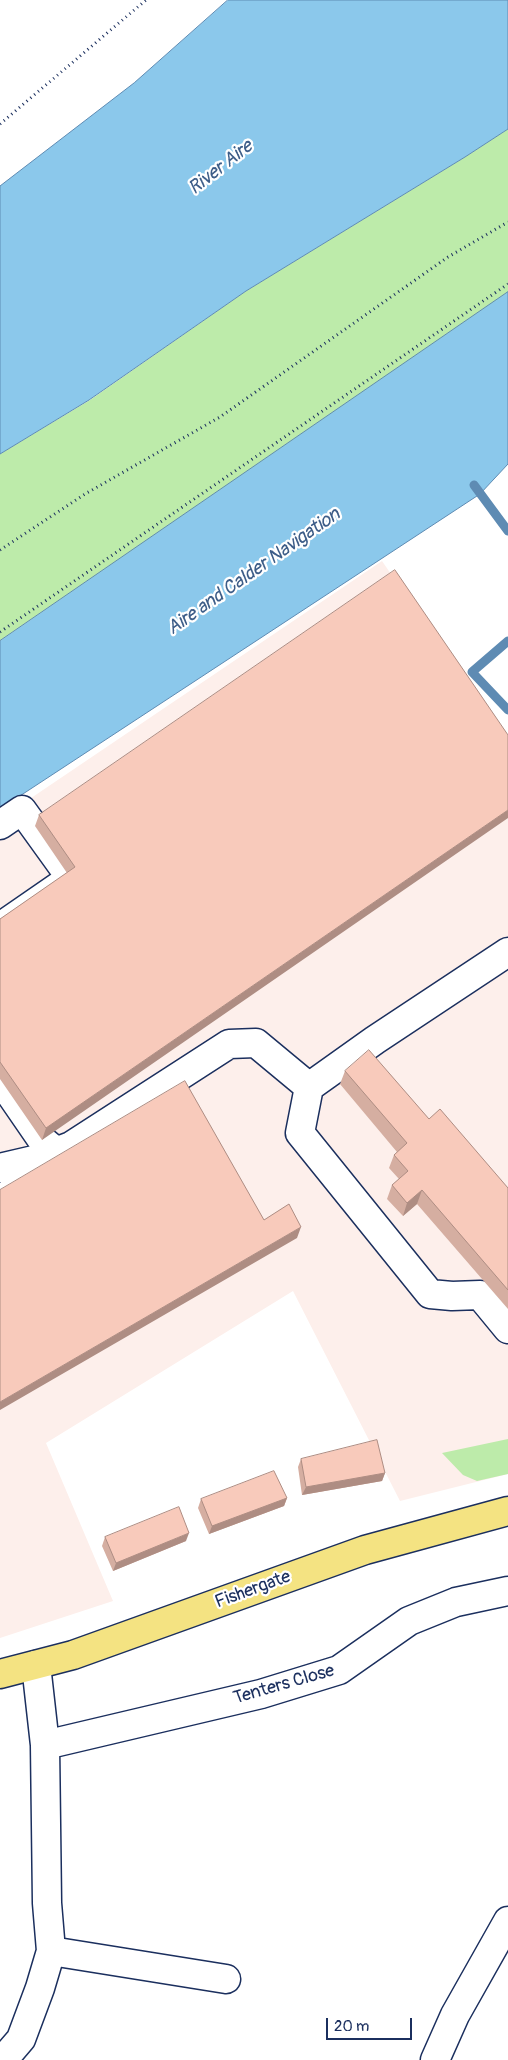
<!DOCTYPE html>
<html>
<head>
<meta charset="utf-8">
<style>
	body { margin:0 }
	#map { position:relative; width:508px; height:2060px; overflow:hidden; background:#fff; font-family:Pangolin,sans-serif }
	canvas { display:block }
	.scale { position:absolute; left:326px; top:2018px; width:86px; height:22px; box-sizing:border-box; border:2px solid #1b2f5e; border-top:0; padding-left:6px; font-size:15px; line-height:18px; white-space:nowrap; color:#1b2f5e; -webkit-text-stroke:4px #fff; paint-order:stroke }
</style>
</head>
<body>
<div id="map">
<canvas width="508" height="2060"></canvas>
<div class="scale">20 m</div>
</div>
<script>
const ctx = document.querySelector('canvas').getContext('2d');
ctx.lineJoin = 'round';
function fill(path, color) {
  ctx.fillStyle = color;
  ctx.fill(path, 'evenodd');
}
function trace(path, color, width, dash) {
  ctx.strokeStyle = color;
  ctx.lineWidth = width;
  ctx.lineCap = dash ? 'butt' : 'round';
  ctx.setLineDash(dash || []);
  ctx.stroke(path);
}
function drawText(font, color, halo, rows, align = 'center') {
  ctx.font = font + ' Pangolin,sans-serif';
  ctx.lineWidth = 4.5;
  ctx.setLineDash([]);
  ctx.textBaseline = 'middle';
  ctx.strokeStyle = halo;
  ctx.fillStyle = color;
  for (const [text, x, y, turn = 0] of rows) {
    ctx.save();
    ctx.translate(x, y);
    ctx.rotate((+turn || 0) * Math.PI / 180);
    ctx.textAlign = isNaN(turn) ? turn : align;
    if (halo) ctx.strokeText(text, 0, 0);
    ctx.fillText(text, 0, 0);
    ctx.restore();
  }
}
const built = new Path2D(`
	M382 561 508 744V1474L400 1501 293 1291 46 1443 113 1601 0 1638V819Z`);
const green = new Path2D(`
	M508 129V295L0 641V454L90 400 246 291 465 157Z
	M508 1439V1474L477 1481 463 1475 442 1453Z`);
const water = new Path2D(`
	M228 0H508V129L465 157 246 291 89 400 0 454V186L134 83Z
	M508 292V464L480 494 0 809V641Z`);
const stream = new Path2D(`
	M474 485 508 531
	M508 641 472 672 508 710`);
const path = new Path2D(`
	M0 124 146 0
	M0 550 85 494 220 417 448 257 508 222
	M0 632 508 284`);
const minor = new Path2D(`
	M0 825 22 810 71 878 0 927
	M508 952 375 1040 309 1087 300 1133 430 1294 452 1296 480 1295 508 1329
	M0 1079 42 1140 66 1160 0 1199
	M0 1168 34 1160 71 1146 229 1044 256 1043 309 1087
	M45 1745 261 1694 339 1670 409 1621 456 1602 508 1591
	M51 1951 226 1979
	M3 2060 21 2039 40 1988 51 1951 47 1903 45 1745 36 1665
	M435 2060 455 2015 508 1921`);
const major = new Path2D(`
	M0 1674 73 1655 365 1550 508 1511`);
const wall = new Path2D(`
	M508 735 42 1140 0 1079V919L67 873 35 826 39 815Z
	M345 1071 429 1119 508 1188V1309L417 1204 403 1216 387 1199 392 1185 399 1179 389 1168 394 1155 397 1152 340 1084Z
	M301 1459 385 1473 382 1481 302 1495 298 1467Z
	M287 1498 284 1506 209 1534 198 1508 201 1499Z
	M105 1537 186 1541 113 1571 102 1546Z`);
const shadedWall = new Path2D(`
	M508 810V818L42 1140 46 1128Z
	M422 1190 417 1204 403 1216 407 1203Z
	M301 1227 297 1238 0 1410V1402Z
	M385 1473 382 1481 302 1495 306 1487Z
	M287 1498 284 1506 209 1534 212 1526Z
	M189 1533 186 1541 113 1571 116 1563Z`);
const building = new Path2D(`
	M395 570 508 735V810L46 1128 0 1062V919L75 867 39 815Z
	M369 1050 429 1119 440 1109 508 1188V1290L422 1190 407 1203 392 1185 408 1171 394 1155 407 1143 345 1071Z
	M185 1081 264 1220 289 1204 301 1227 0 1402V1190Z
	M377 1440 385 1473 306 1487 301 1459Z
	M274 1471 287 1498 212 1526 201 1499Z
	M179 1507 189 1533 116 1563 105 1537Z`);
const streetNames = [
	["Fishergate",253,1590,-20],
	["Tenters Close",284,1685,-16]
];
const waterNames = [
	["River Aire",221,168,-38],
	["Aire and Calder Navigation",254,572,-35]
];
fill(built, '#fdefeb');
fill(green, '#bdebaa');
fill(water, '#8bc8eb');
trace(water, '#5e8bb3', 1);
trace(stream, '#5e8bb3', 9);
trace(minor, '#1b2f5e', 31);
trace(major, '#1b2f5e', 31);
trace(path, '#1b2f5e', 3, [1, 4]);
trace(minor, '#fff', 28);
trace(major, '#f4e382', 28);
fill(wall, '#d5aea1');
fill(shadedWall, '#ae8d83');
fill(building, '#f8cabb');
trace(building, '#ae8d83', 1);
drawText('18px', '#1b2f5e', '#fff', streetNames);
drawText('italic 19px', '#3d5d88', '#fff', waterNames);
</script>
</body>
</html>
